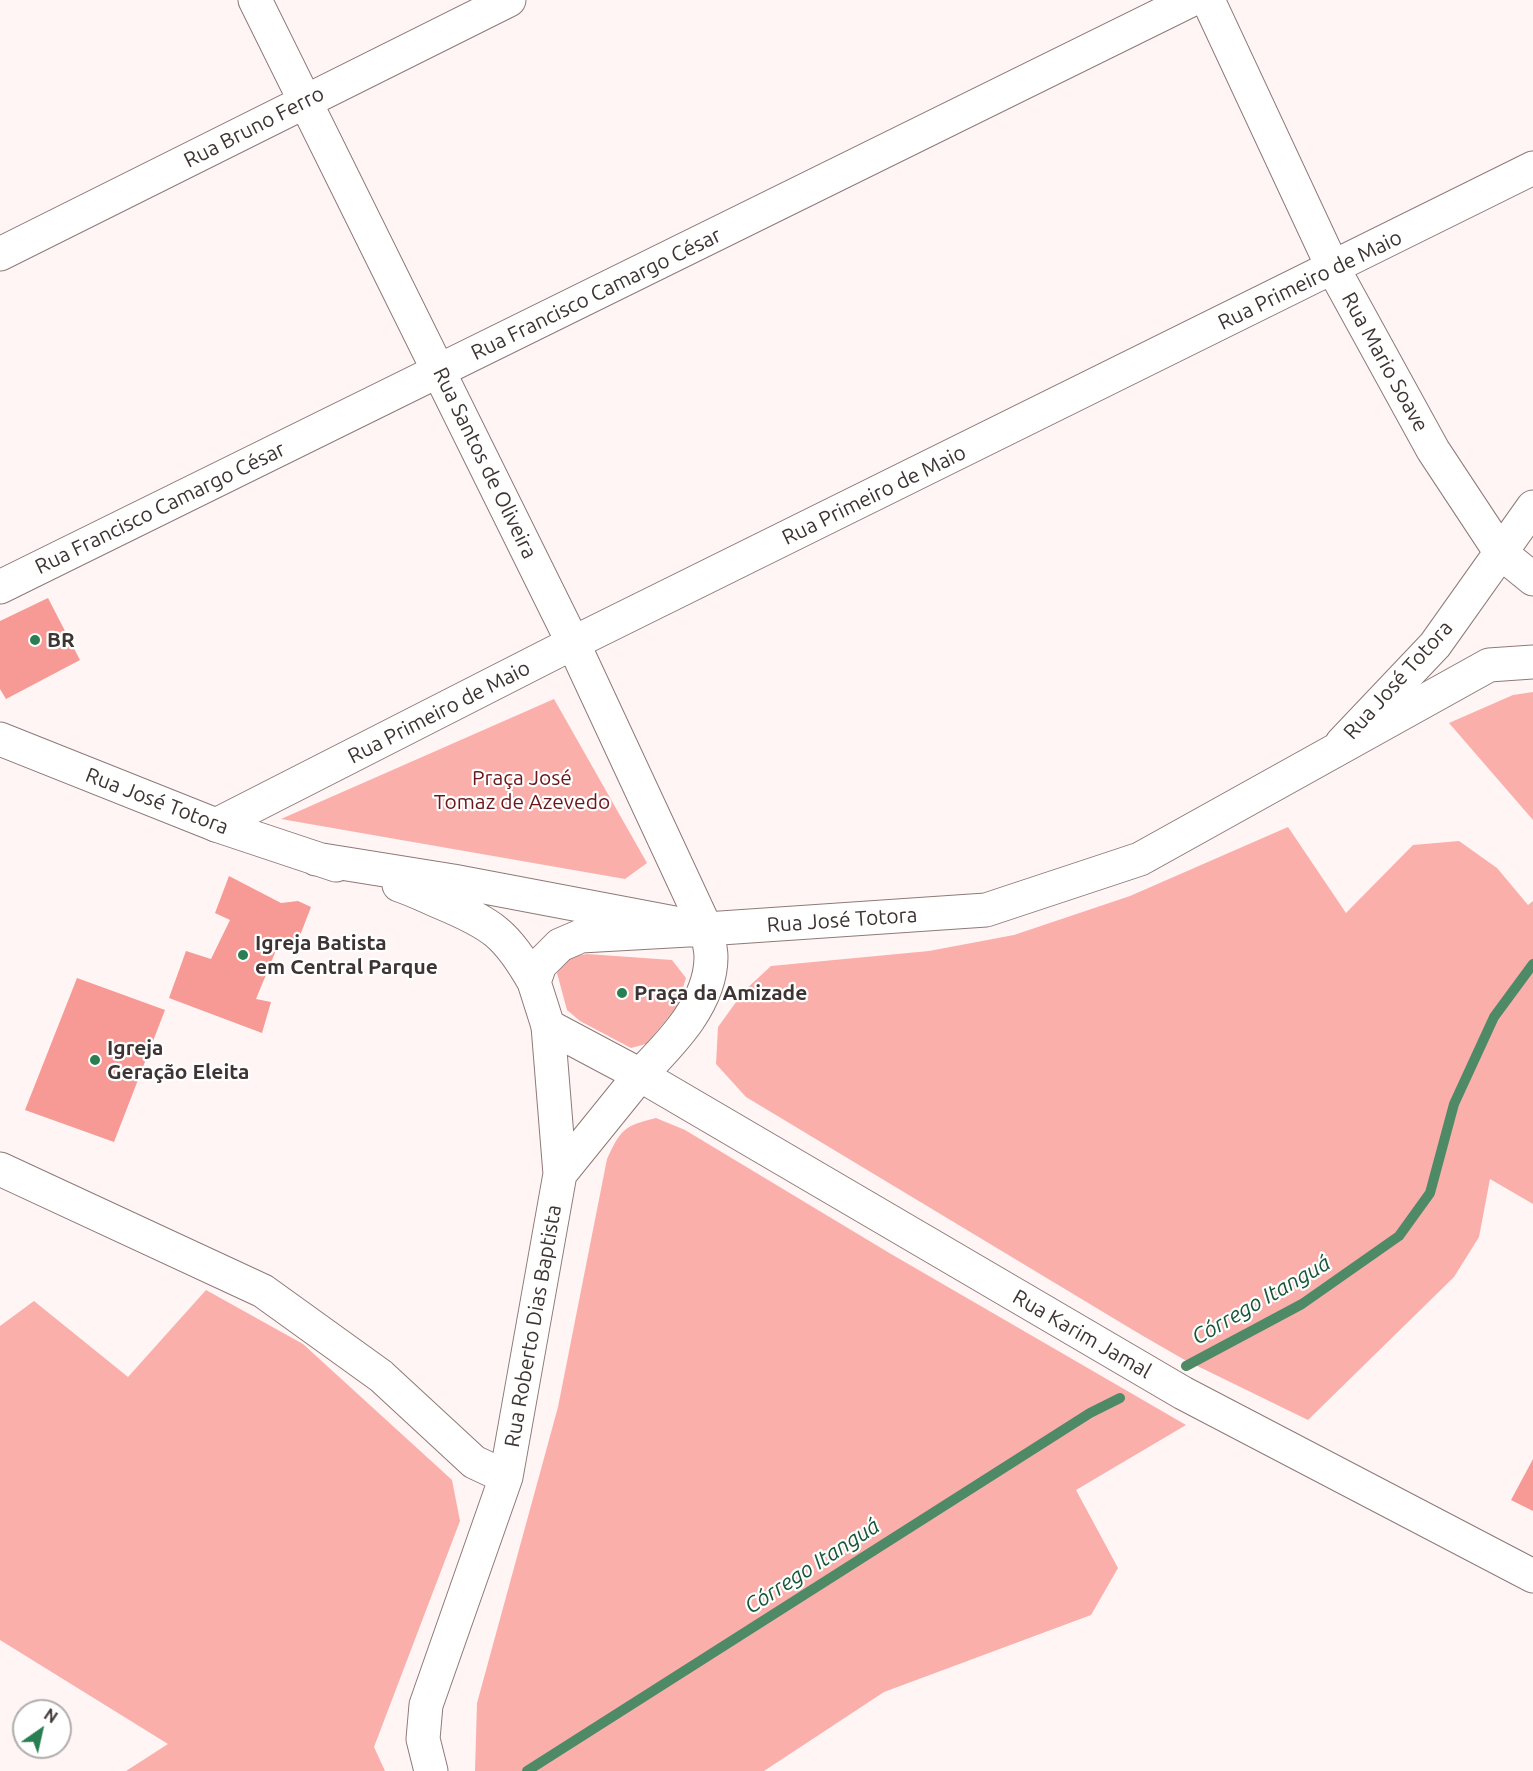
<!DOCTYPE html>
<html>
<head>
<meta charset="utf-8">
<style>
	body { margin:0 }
	#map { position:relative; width:1533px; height:1771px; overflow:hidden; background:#fff5f5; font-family:Ubuntu,sans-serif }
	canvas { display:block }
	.north { position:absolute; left:12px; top:1699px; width:60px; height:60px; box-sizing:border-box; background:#fff; border:2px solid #b1aead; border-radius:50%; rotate:34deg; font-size:16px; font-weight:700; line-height:24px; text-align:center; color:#3d3433 }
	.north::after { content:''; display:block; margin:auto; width:21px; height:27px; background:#297e52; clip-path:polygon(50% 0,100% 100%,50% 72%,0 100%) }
</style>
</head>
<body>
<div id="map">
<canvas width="1533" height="1771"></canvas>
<div class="north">N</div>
</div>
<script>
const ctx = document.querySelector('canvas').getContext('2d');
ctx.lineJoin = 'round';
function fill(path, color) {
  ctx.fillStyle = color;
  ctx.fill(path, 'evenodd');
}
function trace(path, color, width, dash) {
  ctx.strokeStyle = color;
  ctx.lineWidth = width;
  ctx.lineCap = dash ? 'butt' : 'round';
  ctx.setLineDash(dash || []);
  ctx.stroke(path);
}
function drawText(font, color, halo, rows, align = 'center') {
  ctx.font = font + ' Ubuntu,sans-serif';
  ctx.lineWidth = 4.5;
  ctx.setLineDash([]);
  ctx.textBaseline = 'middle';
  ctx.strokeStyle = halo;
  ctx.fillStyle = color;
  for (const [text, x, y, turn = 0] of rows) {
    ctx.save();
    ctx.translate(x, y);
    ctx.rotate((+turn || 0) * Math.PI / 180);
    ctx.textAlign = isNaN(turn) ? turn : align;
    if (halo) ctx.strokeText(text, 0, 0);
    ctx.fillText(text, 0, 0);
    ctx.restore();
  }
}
const green = new Path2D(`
	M1533 692V820L1449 723 1513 695Z
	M554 699 647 863 625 879 281 819Z
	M1288 827 1346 913 1413 845 1459 841 1497 868 1528 905 1533 901V1204L1490 1179 1479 1237 1454 1277 1308 1420 1183 1359 1138 1333 746 1097 716 1064 718 1027 744 991 771 966 929 951 1014 935 1130 896Z
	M587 954 672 960 686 978 677 1007 646 1044 631 1048 580 1021 567 1010 557 973 570 957Z
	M656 1118 685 1130 891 1254 1186 1425 1076 1490 1118 1568 1091 1615 884 1692 764 1771H475L477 1703 558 1407 607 1159C621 1129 624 1126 656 1118Z
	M206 1290 303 1344 452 1480 460 1521 374 1747 385 1771H126L168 1744 0 1640V1326L34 1301 128 1377Z`);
const stream = new Path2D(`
	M1186 1366 1302 1304 1399 1236 1430 1193 1454 1104 1494 1017 1533 964
	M527 1771 1090 1413 1120 1398`);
const building = new Path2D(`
	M48 598 80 660 6 699 0 689V621Z
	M229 876 281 903 298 901 311 907 296 946 281 938 256 999 271 1002 262 1033 169 998 186 951 211 959 230 920 215 913Z
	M77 978 165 1010 114 1142 25 1110Z
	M1533 1459V1511L1511 1500Z`);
const minor = new Path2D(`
	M255 0 573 643 706 929
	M1208 0 1333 268 1433 450 1501 553 1533 579
	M0 254 509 0
	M0 587 1191 0
	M1342 743 1435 645 1533 507
	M216 825 573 643 1533 168
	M0 1169 263 1291 381 1376 474 1462 506 1477
	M560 1174 640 1075
	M431 1771 423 1739 426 1705 506 1477 560 1174 548 1026`);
const major = new Path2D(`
	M0 739 216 825 336 865
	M316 859 453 881 706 929 986 910 1140 859 1489 665 1533 662
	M399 885C414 890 428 897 442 903 492 924 507 934 534 982
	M706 929C708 938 711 948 711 957 711 1004 670 1044 640 1075L548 1026 534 982 540 965 560 945 581 936Z
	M640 1075 1183 1393 1533 1576`);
const markers = [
	[35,640,6,"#297e52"],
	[243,955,6,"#297e52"],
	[622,993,6,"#297e52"],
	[95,1060,6,"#297e52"]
];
const streetNames = [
	["Rua Bruno Ferro",254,127,-27],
	["Rua Primeiro de Maio",1310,280,-26],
	["Rua Francisco Camargo César",596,294,-26],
	["Rua Mario Soave",1385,362,61],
	["Rua Santos de Oliveira",485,463,64],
	["Rua Primeiro de Maio",874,495,-26],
	["Rua Francisco Camargo César",160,508,-26],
	["Rua José Totora",1398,680,-48],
	["Rua Primeiro de Maio",439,712,-27],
	["Rua José Totora",157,801,21],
	["Rua José Totora",842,920,-4],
	["Rua Roberto Dias Baptista",533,1326,-80],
	["Rua Karim Jamal",1082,1334,30]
];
const poiNames = [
	["BR",47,640],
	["Igreja Batista",255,943],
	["em Central Parque",255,967],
	["Praça da Amizade",634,993],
	["Igreja",107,1048],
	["Geração Eleita",107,1072]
];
const parkNames = [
	["Praça José",522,778],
	["Tomaz de Azevedo",522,802]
];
const waterNames = [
	["Córrego Itanguá",1261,1300,-30],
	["Córrego Itanguá",812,1566,-33]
];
fill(green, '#faafab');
trace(stream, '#4f8a67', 10);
fill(building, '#f79995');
trace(minor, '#8e7a78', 35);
trace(major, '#8e7a78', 35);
trace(minor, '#fff', 33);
trace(major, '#fff', 33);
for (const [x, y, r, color] of markers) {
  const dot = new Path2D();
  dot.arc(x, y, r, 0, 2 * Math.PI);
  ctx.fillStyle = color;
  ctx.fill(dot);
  trace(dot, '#fff', 2);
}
drawText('21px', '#3d3433', '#fff', streetNames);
drawText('bold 21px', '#3d3433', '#fff', poiNames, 'left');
drawText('21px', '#6a171c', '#fff', parkNames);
drawText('italic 22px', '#155736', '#fff', waterNames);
</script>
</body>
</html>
